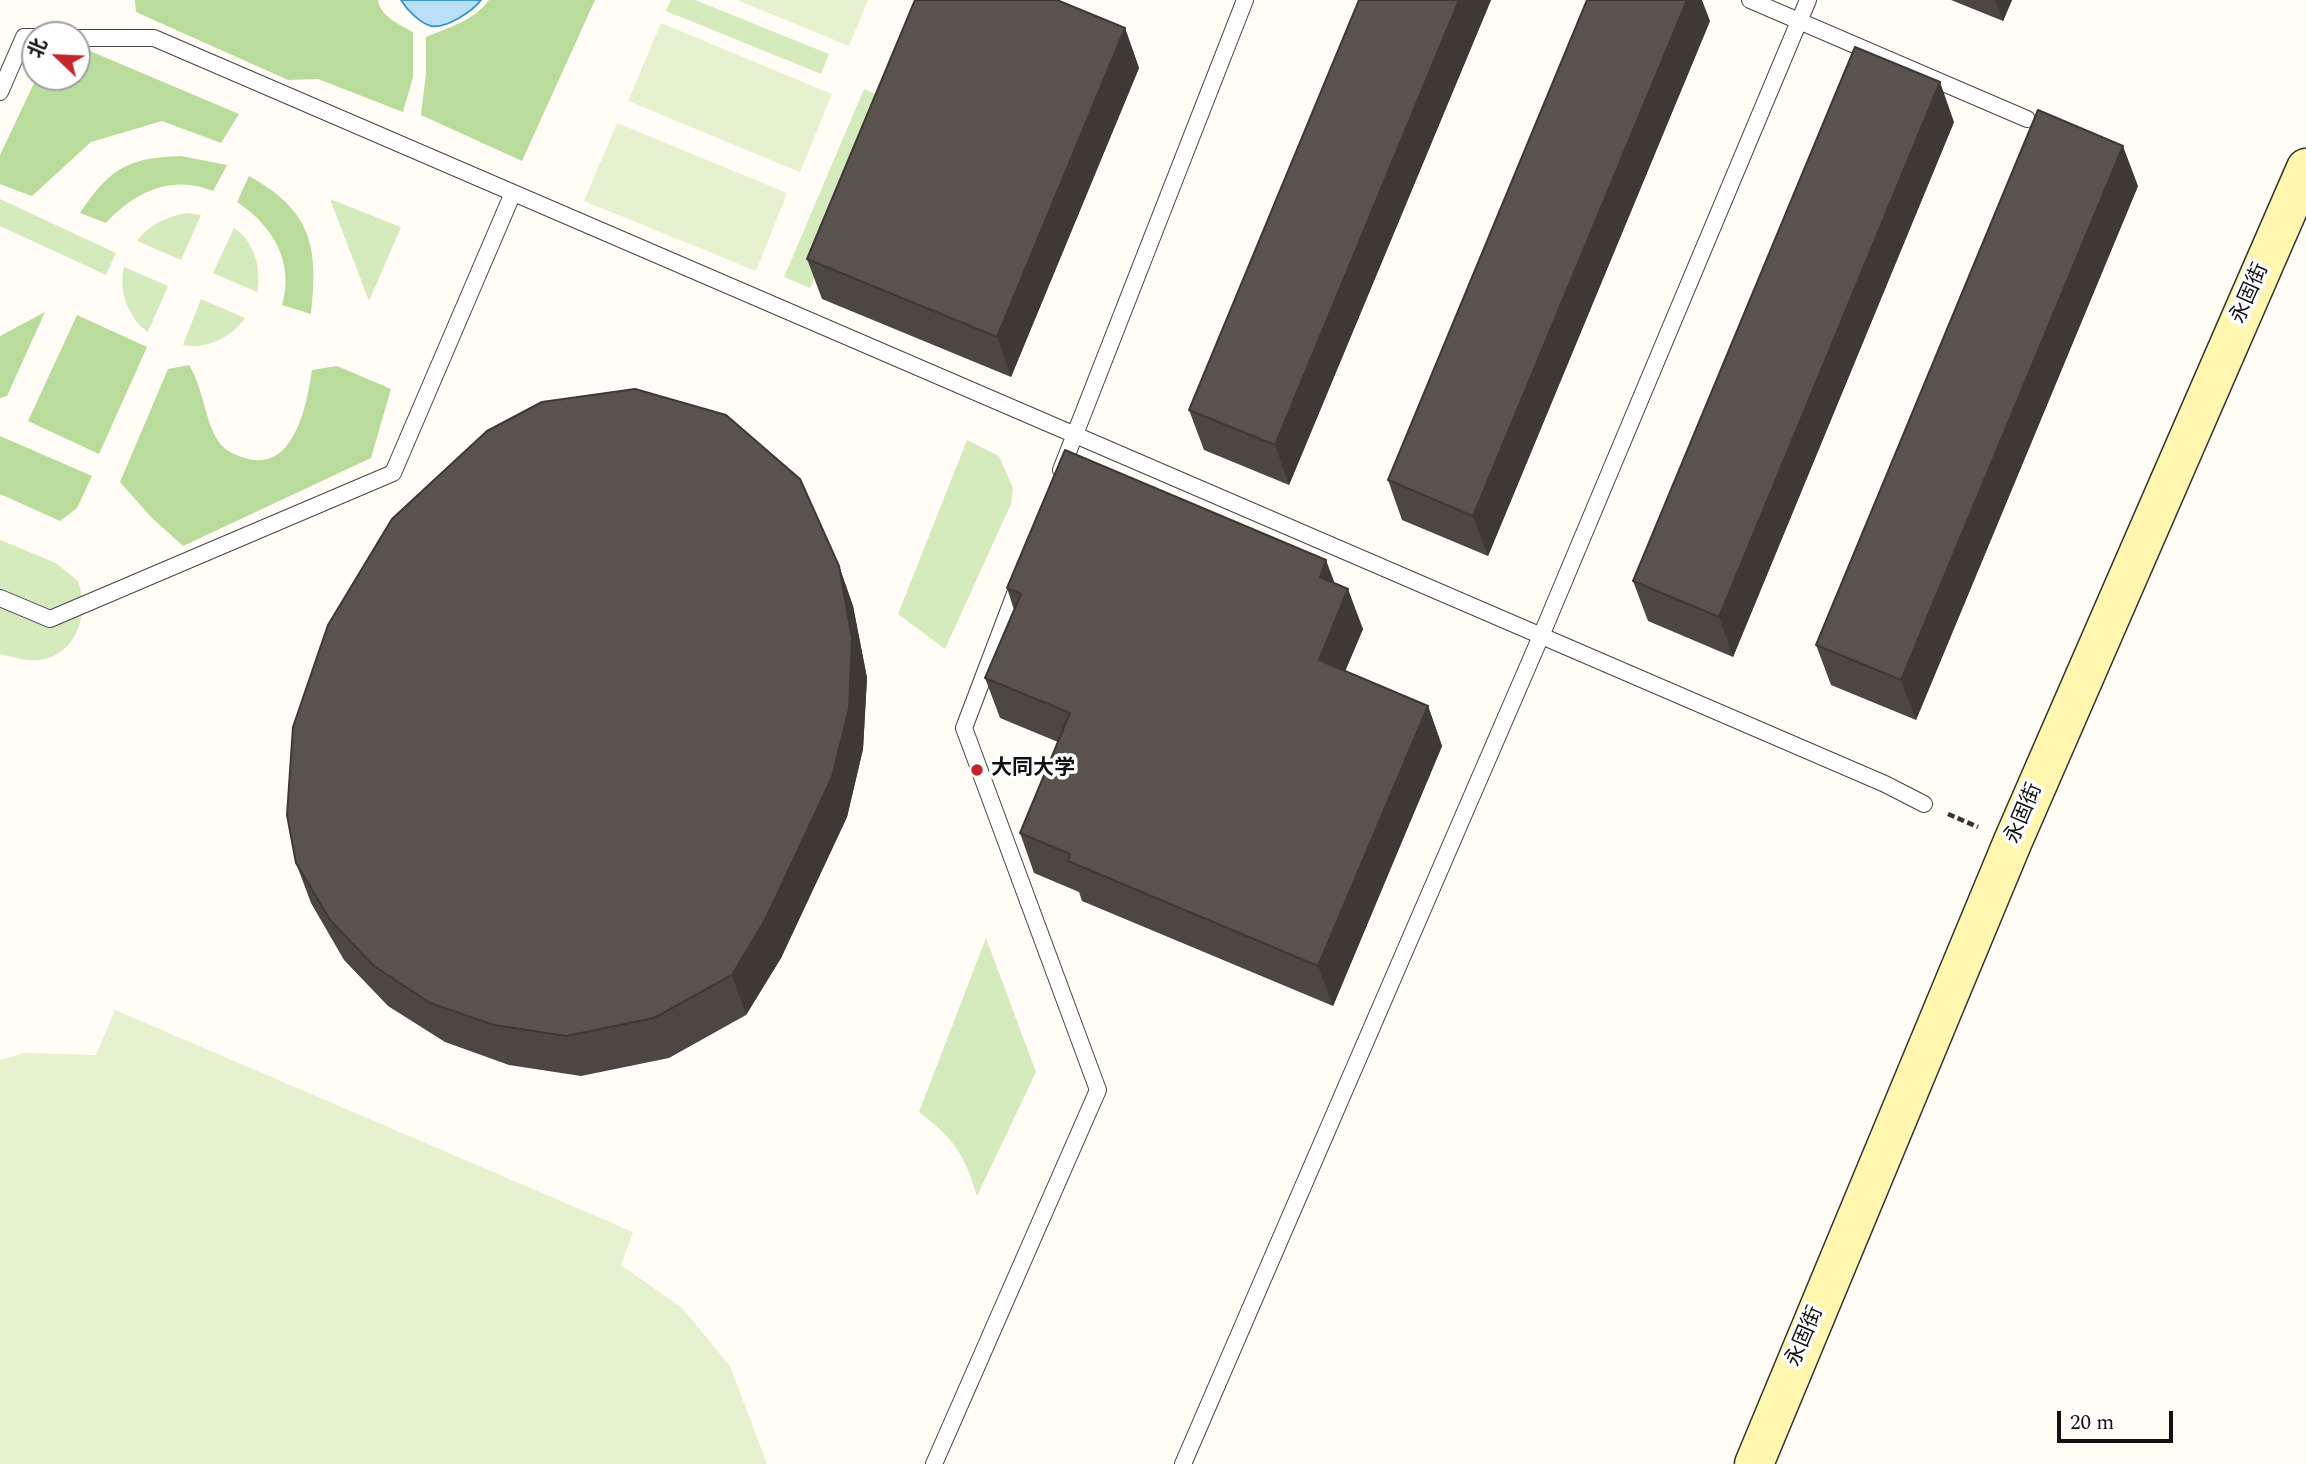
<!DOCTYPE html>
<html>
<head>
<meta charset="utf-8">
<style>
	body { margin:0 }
	#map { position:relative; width:2306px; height:1464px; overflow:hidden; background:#fffdf5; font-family:Spectral,"Noto Sans SC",serif }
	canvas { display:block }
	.north { position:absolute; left:21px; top:21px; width:70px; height:70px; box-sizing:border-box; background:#fff; border:2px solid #a0a0a0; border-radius:50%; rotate:293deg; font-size:19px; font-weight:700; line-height:28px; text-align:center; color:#111 }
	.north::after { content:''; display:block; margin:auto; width:24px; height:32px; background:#c4262e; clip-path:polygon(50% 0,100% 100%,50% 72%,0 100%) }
	.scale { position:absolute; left:2057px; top:1411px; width:116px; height:32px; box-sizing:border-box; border:4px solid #111; border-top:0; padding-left:9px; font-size:21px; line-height:24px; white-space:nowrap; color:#111; -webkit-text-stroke:5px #fff; paint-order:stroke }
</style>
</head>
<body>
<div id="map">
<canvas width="2306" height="1464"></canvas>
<div class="north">北</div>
<div class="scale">20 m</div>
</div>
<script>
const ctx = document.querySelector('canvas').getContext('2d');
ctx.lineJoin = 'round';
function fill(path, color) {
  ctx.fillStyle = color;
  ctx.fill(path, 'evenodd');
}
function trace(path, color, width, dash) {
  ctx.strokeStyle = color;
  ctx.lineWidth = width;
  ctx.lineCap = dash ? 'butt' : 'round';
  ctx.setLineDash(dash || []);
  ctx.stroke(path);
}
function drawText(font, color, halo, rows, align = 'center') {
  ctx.font = font + ' Spectral,"Noto Sans SC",serif';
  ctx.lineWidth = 7;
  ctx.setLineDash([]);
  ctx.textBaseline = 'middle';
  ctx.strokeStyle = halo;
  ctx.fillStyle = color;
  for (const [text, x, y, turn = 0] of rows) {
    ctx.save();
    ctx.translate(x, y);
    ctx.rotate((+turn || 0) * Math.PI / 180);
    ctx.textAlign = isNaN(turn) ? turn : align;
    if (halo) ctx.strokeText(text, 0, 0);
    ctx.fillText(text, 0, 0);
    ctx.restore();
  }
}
const green = new Path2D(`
	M671 0H695L829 54 821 74 666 11Z
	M864 89 890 100 810 288 784 277Z
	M0 199 116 253 106 275 0 226Z
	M330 199 401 227 369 301Z
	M187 213 201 215 181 260 137 241C149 224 167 217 187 213Z
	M234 228C254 240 262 270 257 292L213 273Z
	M124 267 168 286 148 332C128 318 118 290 124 267Z
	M201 299 245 318C232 337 206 350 183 345Z
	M967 440 999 456 1013 488 1011 504 945 649 898 614Z
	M0 540 56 563 78 581C89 611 79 650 45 659 31 663 13 657 0 654Z
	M986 938 1036 1072 977 1196C964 1153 954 1139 919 1112Z`);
const forest = new Path2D(`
	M135 0H378C380 16 400 25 413 32V77L403 112 318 79 288 80 136 12Z
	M489 0H595L522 161 421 115 426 74V37C449 27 474 21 489 0Z
	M90 51 239 114 221 143 162 121 91 142 32 196 0 184V155L35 81 42 77H77V58Z
	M181 156 227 165 213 191C172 174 134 192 106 223L80 213C110 169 126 158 181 156Z
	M249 176C311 210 319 246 311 314L282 305C295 262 272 225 237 202Z
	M45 312 7 396 0 398V336Z
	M77 315 147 347 99 454 28 421Z
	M189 365C204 389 205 425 221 445 227 452 240 457 249 459 295 470 307 403 312 370L337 366 391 389 371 458 183 546 151 517 120 482 168 369Z
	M0 436 92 476 77 508 60 521 0 494Z`);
const pitch = new Path2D(`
	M737 0H868L849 46Z
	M661 23 832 94 800 172 628 101Z
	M617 123 787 193 756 271 584 201Z
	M115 1010 633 1232 621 1265 682 1308 730 1366 767 1464H0V1060L24 1053 96 1055Z`);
const water = new Path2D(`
	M401 0H481C473 11 446 29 431 26 420 23 407 10 401 0Z`);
const path = new Path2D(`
	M1948 814 1978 827`);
const service = new Path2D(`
	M1750 0 2027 119
	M77 38H154L1885 784 1924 804
	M0 92 24 37H35
	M1061 470 1245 0
	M0 598 50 619 393 473 513 193
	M934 1464 1098 1090 964 728 1019 583
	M1183 1464 1541 636 1808 0`);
const secondary = new Path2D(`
	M1754 1464 2013 841 2306 168`);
const wall = new Path2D(`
	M1359 0H1491L1289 485 1204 450 1189 410Z
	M1951 0H2012L2003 21Z
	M1710 21 1488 556 1402 520 1388 480Z
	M1125 28 1139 68 1011 377 822 299 807 259Z
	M1954 122 1733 657 1648 621 1633 581Z
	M2138 186 1916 720 1831 685 1816 645Z
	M839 566 853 606 867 678 863 749 847 817 781 958 746 1015 669 1058 581 1076 509 1065 445 1042 388 1006 344 960 311 903 296 863Z
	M1334 583 1363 629 1345 671 1428 706 1442 746 1333 1006 1082 901 1079 892 1034 873 1020 833 1058 742 1000 718 985 678 1014 610 1007 588Z`);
const shadedWall = new Path2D(`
	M1459 0H1491L1289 485 1275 445Z
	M1687 0H1702L1710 21 1488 556 1473 516Z
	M1995 0H2012L2003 21Z
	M1125 28 1139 68 1011 377 997 337Z
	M1940 82 1954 122 1733 657 1719 617Z
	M2123 146 2138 186 1916 720 1901 680Z
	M1326 560 1341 600 1320 577Z
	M839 566 853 606 867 678 863 749 847 817 781 958 746 1015 732 975Z
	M1348 589 1363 629 1333 700 1319 660Z
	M1428 706 1442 746 1333 1006 1318 966Z`);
const building = new Path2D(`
	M915 0H1057L1125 28 997 337 807 259Z
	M1359 0H1459L1275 445 1189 410Z
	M1587 0H1687L1473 516 1388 480Z
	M1855 47 1940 82 1719 617 1633 581Z
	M2038 110 2123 146 1901 680 1816 645Z
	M635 389 726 415 800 479 839 566 852 638 849 709 832 777 766 918 732 975 654 1018 566 1036 494 1025 430 1003 374 966 330 920 296 863 287 815 293 727 328 625 392 519 487 431 542 402Z
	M1065 450 1326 560 1320 577 1348 589 1319 660 1428 706 1318 966 1068 861 1070 854 1020 833 1070 713 985 678 1021 594 1007 588Z`);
const markers = [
	[977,770,7,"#c4262e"]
];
const streetNames = [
	["永固街",2251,294,-66],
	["永固街",2025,814,-67],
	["永固街",1806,1337,-67]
];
const poiNames = [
	["大同大学",991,770]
];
fill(green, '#d5ebbd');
fill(forest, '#b9dc9c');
fill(pitch, '#e6f2cf');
fill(water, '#b9e0f7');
trace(water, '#3f96cf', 2);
trace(service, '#444', 18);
trace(secondary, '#333', 41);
trace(path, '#333', 4.5, [7, 3.5]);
trace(service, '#fff', 16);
trace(secondary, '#fff6b0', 38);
fill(wall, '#4d4742');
fill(shadedWall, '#3f3936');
fill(building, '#5a524d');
trace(building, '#3f3936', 2);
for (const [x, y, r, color] of markers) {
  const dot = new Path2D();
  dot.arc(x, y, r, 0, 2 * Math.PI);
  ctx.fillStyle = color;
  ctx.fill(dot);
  trace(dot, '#fff', 2.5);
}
drawText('21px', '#111', '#fff', streetNames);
drawText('bold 21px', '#111', '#fff', poiNames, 'left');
</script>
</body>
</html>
